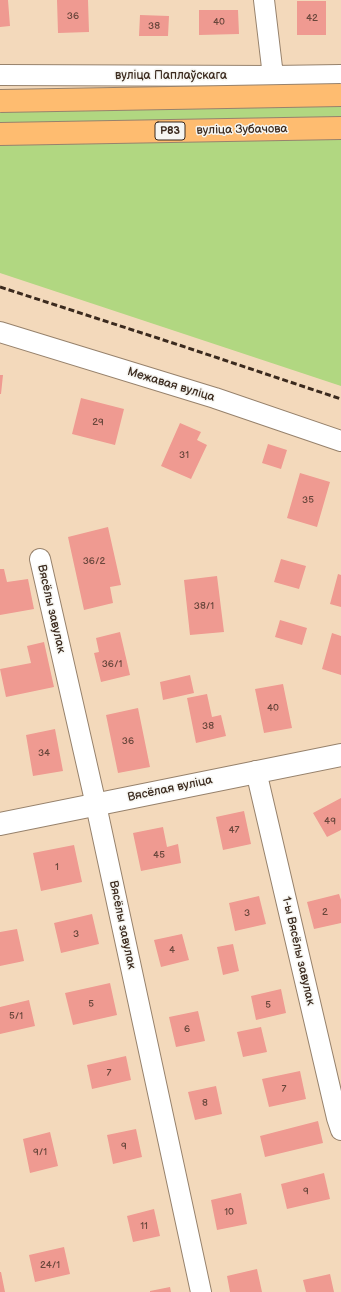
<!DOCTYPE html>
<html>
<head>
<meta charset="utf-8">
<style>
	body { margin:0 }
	canvas { display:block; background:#f3d9bb }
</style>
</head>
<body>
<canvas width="341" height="1292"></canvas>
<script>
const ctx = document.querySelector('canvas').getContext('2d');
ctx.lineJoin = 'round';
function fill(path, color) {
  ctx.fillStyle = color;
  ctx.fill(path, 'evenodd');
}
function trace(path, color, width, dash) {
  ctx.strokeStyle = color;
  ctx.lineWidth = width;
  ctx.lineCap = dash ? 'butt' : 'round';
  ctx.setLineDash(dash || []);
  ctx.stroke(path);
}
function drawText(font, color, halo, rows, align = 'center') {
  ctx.font = font + ' "Balsamiq Sans",sans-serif';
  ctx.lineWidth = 3;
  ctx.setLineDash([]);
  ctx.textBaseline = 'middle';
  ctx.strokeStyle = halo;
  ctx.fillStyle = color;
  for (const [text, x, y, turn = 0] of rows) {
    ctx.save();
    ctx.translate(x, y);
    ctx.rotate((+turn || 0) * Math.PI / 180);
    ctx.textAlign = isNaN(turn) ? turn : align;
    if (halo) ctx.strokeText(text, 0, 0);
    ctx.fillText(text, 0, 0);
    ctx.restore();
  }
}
const green = new Path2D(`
	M341 104V386L0 273V107Z`);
const building = new Path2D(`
	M0 0H8L10 26 0 27Z
	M57 0H88L89 32 58 33Z
	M297 1H326V35H297Z
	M199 10H238L239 34 199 35Z
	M140 15 169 16 168 36H139Z
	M0 375H3L1 394H0Z
	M81 398 124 409 115 445 72 434Z
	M180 423 201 432 197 440 207 445 191 479 161 466Z
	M268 444 287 450 281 469 262 463Z
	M300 473 330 482 317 527 287 518Z
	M108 527 121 585 110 587 113 603 84 610 68 537Z
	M281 559 306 566 299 589 274 582Z
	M0 569H4L7 582 28 579 34 609 0 615Z
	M338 574 341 575V607L330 604Z
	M217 576 224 632 190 635 184 580Z
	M280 620 307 628 302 645 275 637Z
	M120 632 130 675 101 682 94 653 99 652 96 638Z
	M332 633 341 636V675L322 669Z
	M44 642 54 687 6 697 0 669 31 663 27 646Z
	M190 675 194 693 163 700 160 682Z
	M283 684 292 728 264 733 255 689Z
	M207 694 212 717 221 715 226 736 196 743 187 698Z
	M138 708 150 767 118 773 106 715Z
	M55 729 63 771 33 776 26 735Z
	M341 798V830L327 837 313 813Z
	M244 811 251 844 223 850 216 817Z
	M163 827 167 847 178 844 181 863 141 871 133 833Z
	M74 845 82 882 41 891 33 853Z
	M339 894 341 900V923L314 929 307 902Z
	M259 896 266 924 235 931 229 903Z
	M92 914 99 944 61 953 54 923Z
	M17 929 24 961 0 966V932Z
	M182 934 189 960 161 967 154 940Z
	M233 944 239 971 223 975 217 947Z
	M110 983 117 1015 73 1025 65 993Z
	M281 989 286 1013 256 1020 251 996Z
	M29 1000 35 1026 0 1034V1007Z
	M198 1011 205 1041 176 1047 169 1017Z
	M261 1027 267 1052 243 1057 237 1032Z
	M126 1056 131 1080 92 1089 87 1065Z
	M300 1071 306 1099 269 1107 262 1079Z
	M216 1086 222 1114 195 1120 188 1092Z
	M318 1121 323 1143 265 1157 260 1136Z
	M136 1129 142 1157 113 1164 107 1135Z
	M50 1132 58 1166 30 1173 23 1139Z
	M324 1173 330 1199 287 1209 281 1184Z
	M241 1193 247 1224 217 1230 211 1200Z
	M154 1209 160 1236 133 1242 127 1216Z
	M64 1247 70 1274 35 1282 29 1255Z
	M257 1269 262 1292H230L227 1276Z
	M0 1272H1L5 1292H0Z
	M330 1274 334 1292H306L303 1280Z
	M170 1287 171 1292H150V1291Z`);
const minor = new Path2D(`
	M264 0 273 76
	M0 75 273 76 341 75
	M0 332 215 398 341 441
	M40 559 96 805 201 1292
	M256 771 337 1118 341 1130`);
const tertiary = new Path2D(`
	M0 824C114 802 227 777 341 755`);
const trunk = new Path2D(`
	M0 134 341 128`);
const rail = new Path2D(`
	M0 287 179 345 341 399`);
const trunkBridge = new Path2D(`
	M0 101 341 95`);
const numberNames = [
	["36",73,16],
	["42",312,18],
	["40",219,22],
	["38",154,26],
	["29",98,422],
	["31",184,455],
	["35",308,500],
	["36/2",94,561],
	["38/1",204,606],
	["36/1",112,664],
	["40",273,708],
	["38",208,726],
	["36",128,741],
	["34",44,753],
	["49",330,821],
	["47",234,830],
	["45",159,855],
	["1",57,867],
	["2",325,912],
	["3",247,913],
	["3",76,934],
	["4",172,950],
	["5",91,1004],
	["5",268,1005],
	["5/1",16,1016],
	["6",187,1029],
	["7",109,1073],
	["7",284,1089],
	["8",205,1103],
	["9",124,1146],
	["9/1",40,1152],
	["9",306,1191],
	["10",229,1212],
	["11",144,1226],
	["24/1",50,1265]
];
const shields = [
	[170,131,30]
];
const shieldNames = [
	["Р83",170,131]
];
const streetNames = [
	["вуліца Паплаўскага",171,76],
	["вуліца Зубачова",242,130,-1],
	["Межавая вуліца",171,385,17],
	["Вясёлы завулак",51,609,77],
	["Вясёлая вуліца",170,789,-12],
	["Вясёлы завулак",122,925,78],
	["1-ы Вясёлы завулак",298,951,77]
];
fill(green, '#b1d781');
fill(building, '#ef9a91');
trace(minor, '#97826c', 22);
trace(tertiary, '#97826c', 24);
trace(trunk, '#97826c', 24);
trace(minor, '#fff', 20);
trace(tertiary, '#fff', 22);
trace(trunk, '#febc70', 22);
trace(rail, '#3b2a1e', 3, [6, 3]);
trace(trunkBridge, '#97826c', 24, []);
trace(trunkBridge, '#febc70', 22);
drawText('10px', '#68463b', null, numberNames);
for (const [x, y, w] of shields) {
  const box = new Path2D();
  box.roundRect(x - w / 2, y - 9, w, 18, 3);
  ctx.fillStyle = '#f6f6f2';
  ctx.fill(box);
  trace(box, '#3b2a1e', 1);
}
drawText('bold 11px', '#3b2a1e', null, shieldNames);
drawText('12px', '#3b2a1e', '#f6f6f2', streetNames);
</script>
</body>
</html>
